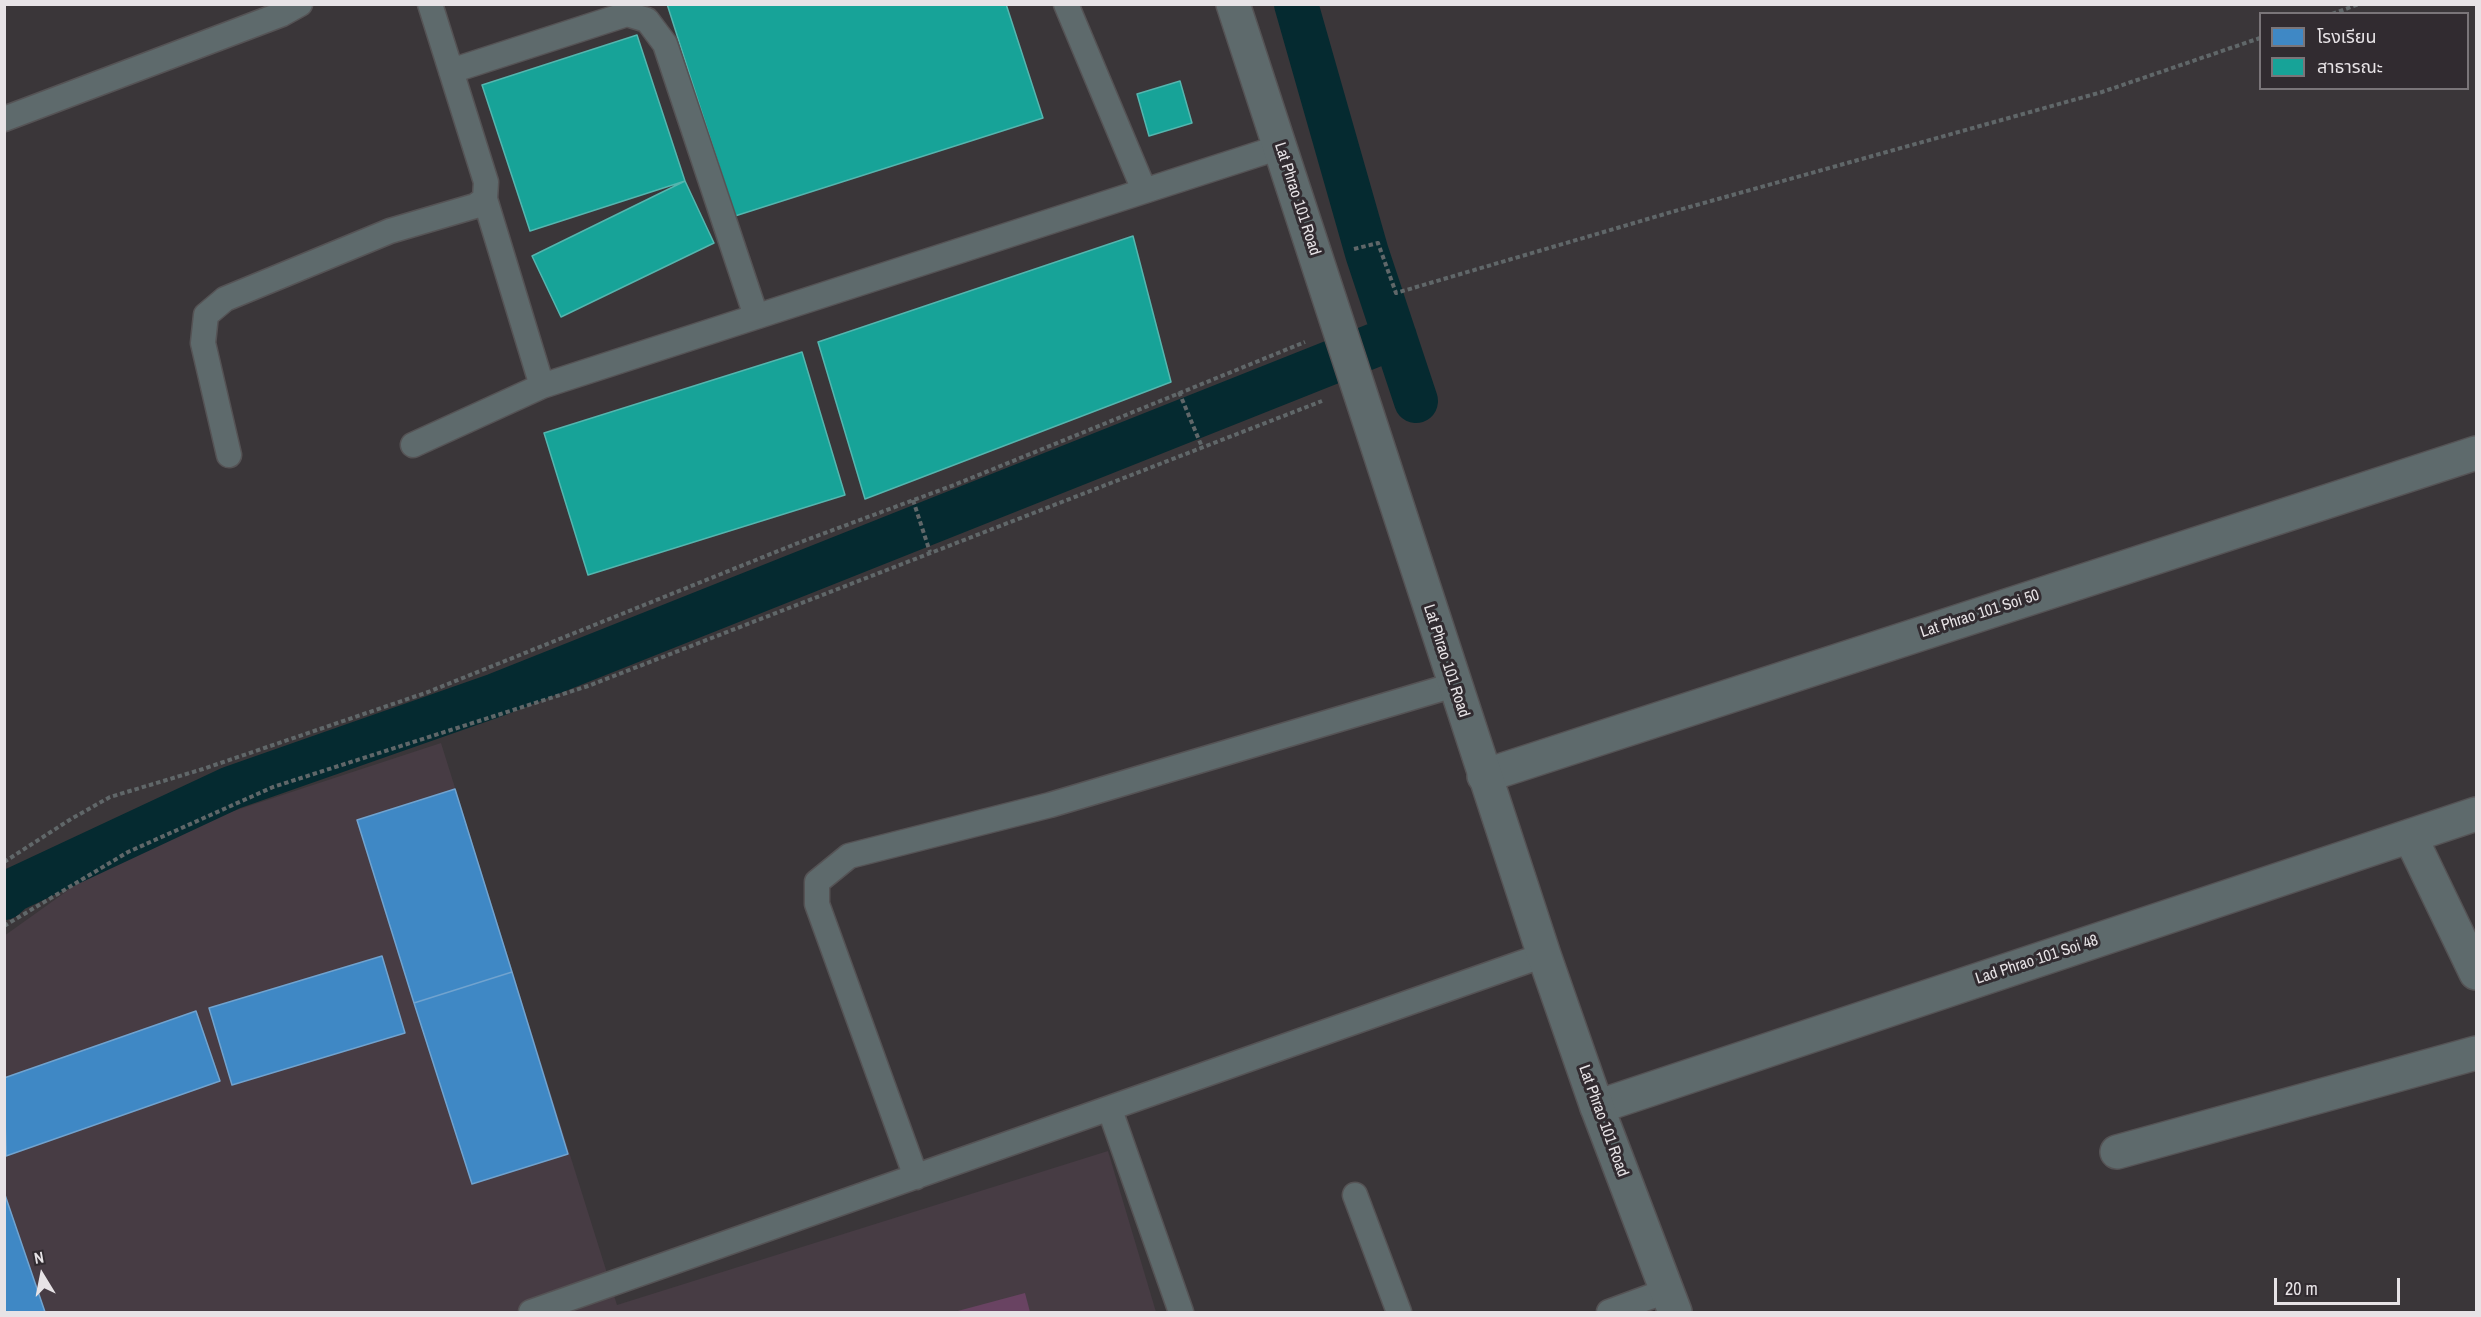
<!DOCTYPE html>
<html>
<head>
<meta charset="utf-8">
<style>
	body { margin:0 }
	#map { position:relative; width:2481px; height:1317px; overflow:hidden; background:#3a3639; font-family:"Archivo Narrow","Noto Sans Thai",sans-serif }
	canvas { display:block }
	.frame { position:absolute; inset:0; border:6px solid #e7e3e6; pointer-events:none }
	.legend { position:absolute; left:2259px; top:12px; width:210px; height:78px; box-sizing:border-box; background:#312b30; border:2px solid #7a7579; margin:0; padding:8px 10px; list-style:none; font-size:18px; color:#e7e3e6 }
	.legend li { display:flex; align-items:center; gap:12px; height:30px }
	.legend b { width:30px; border:2px solid #7a7579 }
	.north { position:absolute; left:12px; top:1245px; width:60px; height:60px; -webkit-text-stroke:4px #312b30; paint-order:stroke; rotate:350deg; font-size:16px; font-weight:700; line-height:24px; text-align:center; color:#e7e3e6 }
	.north::after { content:''; display:block; margin:auto; width:21px; height:27px; background:#e7e3e6; clip-path:polygon(50% 0,100% 100%,50% 72%,0 100%) }
	.scale { position:absolute; left:2274px; top:1278px; width:126px; height:27px; box-sizing:border-box; border:3px solid #e7e3e6; border-top:0; padding-left:8px; font-size:18px; line-height:21px; white-space:nowrap; color:#e7e3e6; -webkit-text-stroke:4px #312b30; paint-order:stroke }
</style>
</head>
<body>
<div id="map">
<canvas width="2481" height="1317"></canvas>
<div class="frame"></div>
<ul class="legend">
<li><b style="height:16px;background:#3f88c5"></b>โรงเรียน</li>
<li><b style="height:16px;background:#17a398"></b>สาธารณะ</li>
</ul>
<div class="north">N</div>
<div class="scale">20 m</div>
</div>
<script>
const ctx = document.querySelector('canvas').getContext('2d');
ctx.lineJoin = 'round';
function fill(path, color) {
  ctx.fillStyle = color;
  ctx.fill(path, 'evenodd');
}
function trace(path, color, width, dash) {
  ctx.strokeStyle = color;
  ctx.lineWidth = width;
  ctx.lineCap = dash ? 'butt' : 'round';
  ctx.setLineDash(dash || []);
  ctx.stroke(path);
}
function drawText(font, color, halo, rows, align = 'center') {
  ctx.font = font + ' "Archivo Narrow",sans-serif';
  ctx.lineWidth = 6;
  ctx.setLineDash([]);
  ctx.textBaseline = 'middle';
  ctx.strokeStyle = halo;
  ctx.fillStyle = color;
  for (const [text, x, y, turn = 0] of rows) {
    ctx.save();
    ctx.translate(x, y);
    ctx.rotate((+turn || 0) * Math.PI / 180);
    ctx.textAlign = isNaN(turn) ? turn : align;
    if (halo) ctx.strokeText(text, 0, 0);
    ctx.fillText(text, 0, 0);
    ctx.restore();
  }
}
const built = new Path2D(`
	M441 743 617 1305 1108 1151 1156 1312H5L4 936 133 844Z`);
const green = new Path2D(`
	M1025 1293 1030 1312H954Z`);
const schools = new Path2D(`
	M455 789 512 972 414 1003 357 820Z
	M382 956 405 1033 232 1085 209 1008Z
	M512 972 568 1154 472 1184 414 1003Z
	M196 1011 220 1081 6 1156 4 1078Z
	M4 1192 45 1312H4Z`);
const public = new Path2D(`
	M667 4H1006L1043 118 735 216Z
	M637 35 685 181 530 231 482 85Z
	M1180 81 1192 123 1149 136 1137 94Z
	M685 181 714 243 561 317 532 256Z
	M1133 236 1171 382 865 499 818 342Z
	M802 352 845 495 588 575 544 433Z`);
const canal = new Path2D(`
	M1296 4 1367 253 1416 401
	M4 898 13 890 231 788 496 695 1395 337`);
const path = new Path2D(`
	M2332 14 2359 4
	M1354 249 1378 243 1396 293 1675 211 2102 92 2260 38
	M1179 392 1202 447
	M913 500 930 552
	M4 862 71 819 110 797 203 769 428 692 798 543 954 485 1305 342
	M4 926 128 852 273 787 588 686 1322 401`);
const service = new Path2D(`
	M1066 4 1144 190
	M451 71 627 14 647 20 665 44 756 316
	M4 119 282 14 300 4
	M485 199 542 386
	M413 445 542 386 1280 147
	M229 455 203 343 206 315 225 299 390 231 475 206 485 199 486 182 430 4
	M1110 1110 1181 1312
	M916 1177 817 904V882L849 856 1050 805 1454 685
	M1355 1195 1399 1312
	M531 1312 1544 955
	M1609 1312 1666 1291`);
const minor = new Path2D(`
	M1484 776 2476 453
	M2410 836 2476 973
	M1597 1107 2476 814
	M2117 1152 2476 1053`);
const tertiary = new Path2D(`
	M1233 4 1544 955 1597 1107 1675 1312`);
const streetNames = [
	["Lat Phrao 101 Road",1297,199,72],
	["Lat Phrao 101 Soi 50",1980,614,-18],
	["Lat Phrao 101 Road",1446,661,72],
	["Lad Phrao 101 Soi 48",2037,960,-18],
	["Lat Phrao 101 Road",1603,1121,70]
];
fill(built, '#473c44');
fill(green, '#694362');
fill(schools, '#3f88c5');
trace(schools, '#71a3cf', 1.5);
fill(public, '#17a398');
trace(public, '#55b6af', 1.5);
trace(canal, '#052a30', 44);
trace(service, '#555355', 27);
trace(minor, '#555355', 36);
trace(tertiary, '#555355', 36);
trace(path, '#606769', 4, [4.5, 3]);
trace(service, '#5e6a6c', 24);
trace(minor, '#5e6a6c', 33);
trace(tertiary, '#5e6a6c', 33);
drawText('16px', '#e7e3e6', '#312b30', streetNames);
</script>
</body>
</html>
